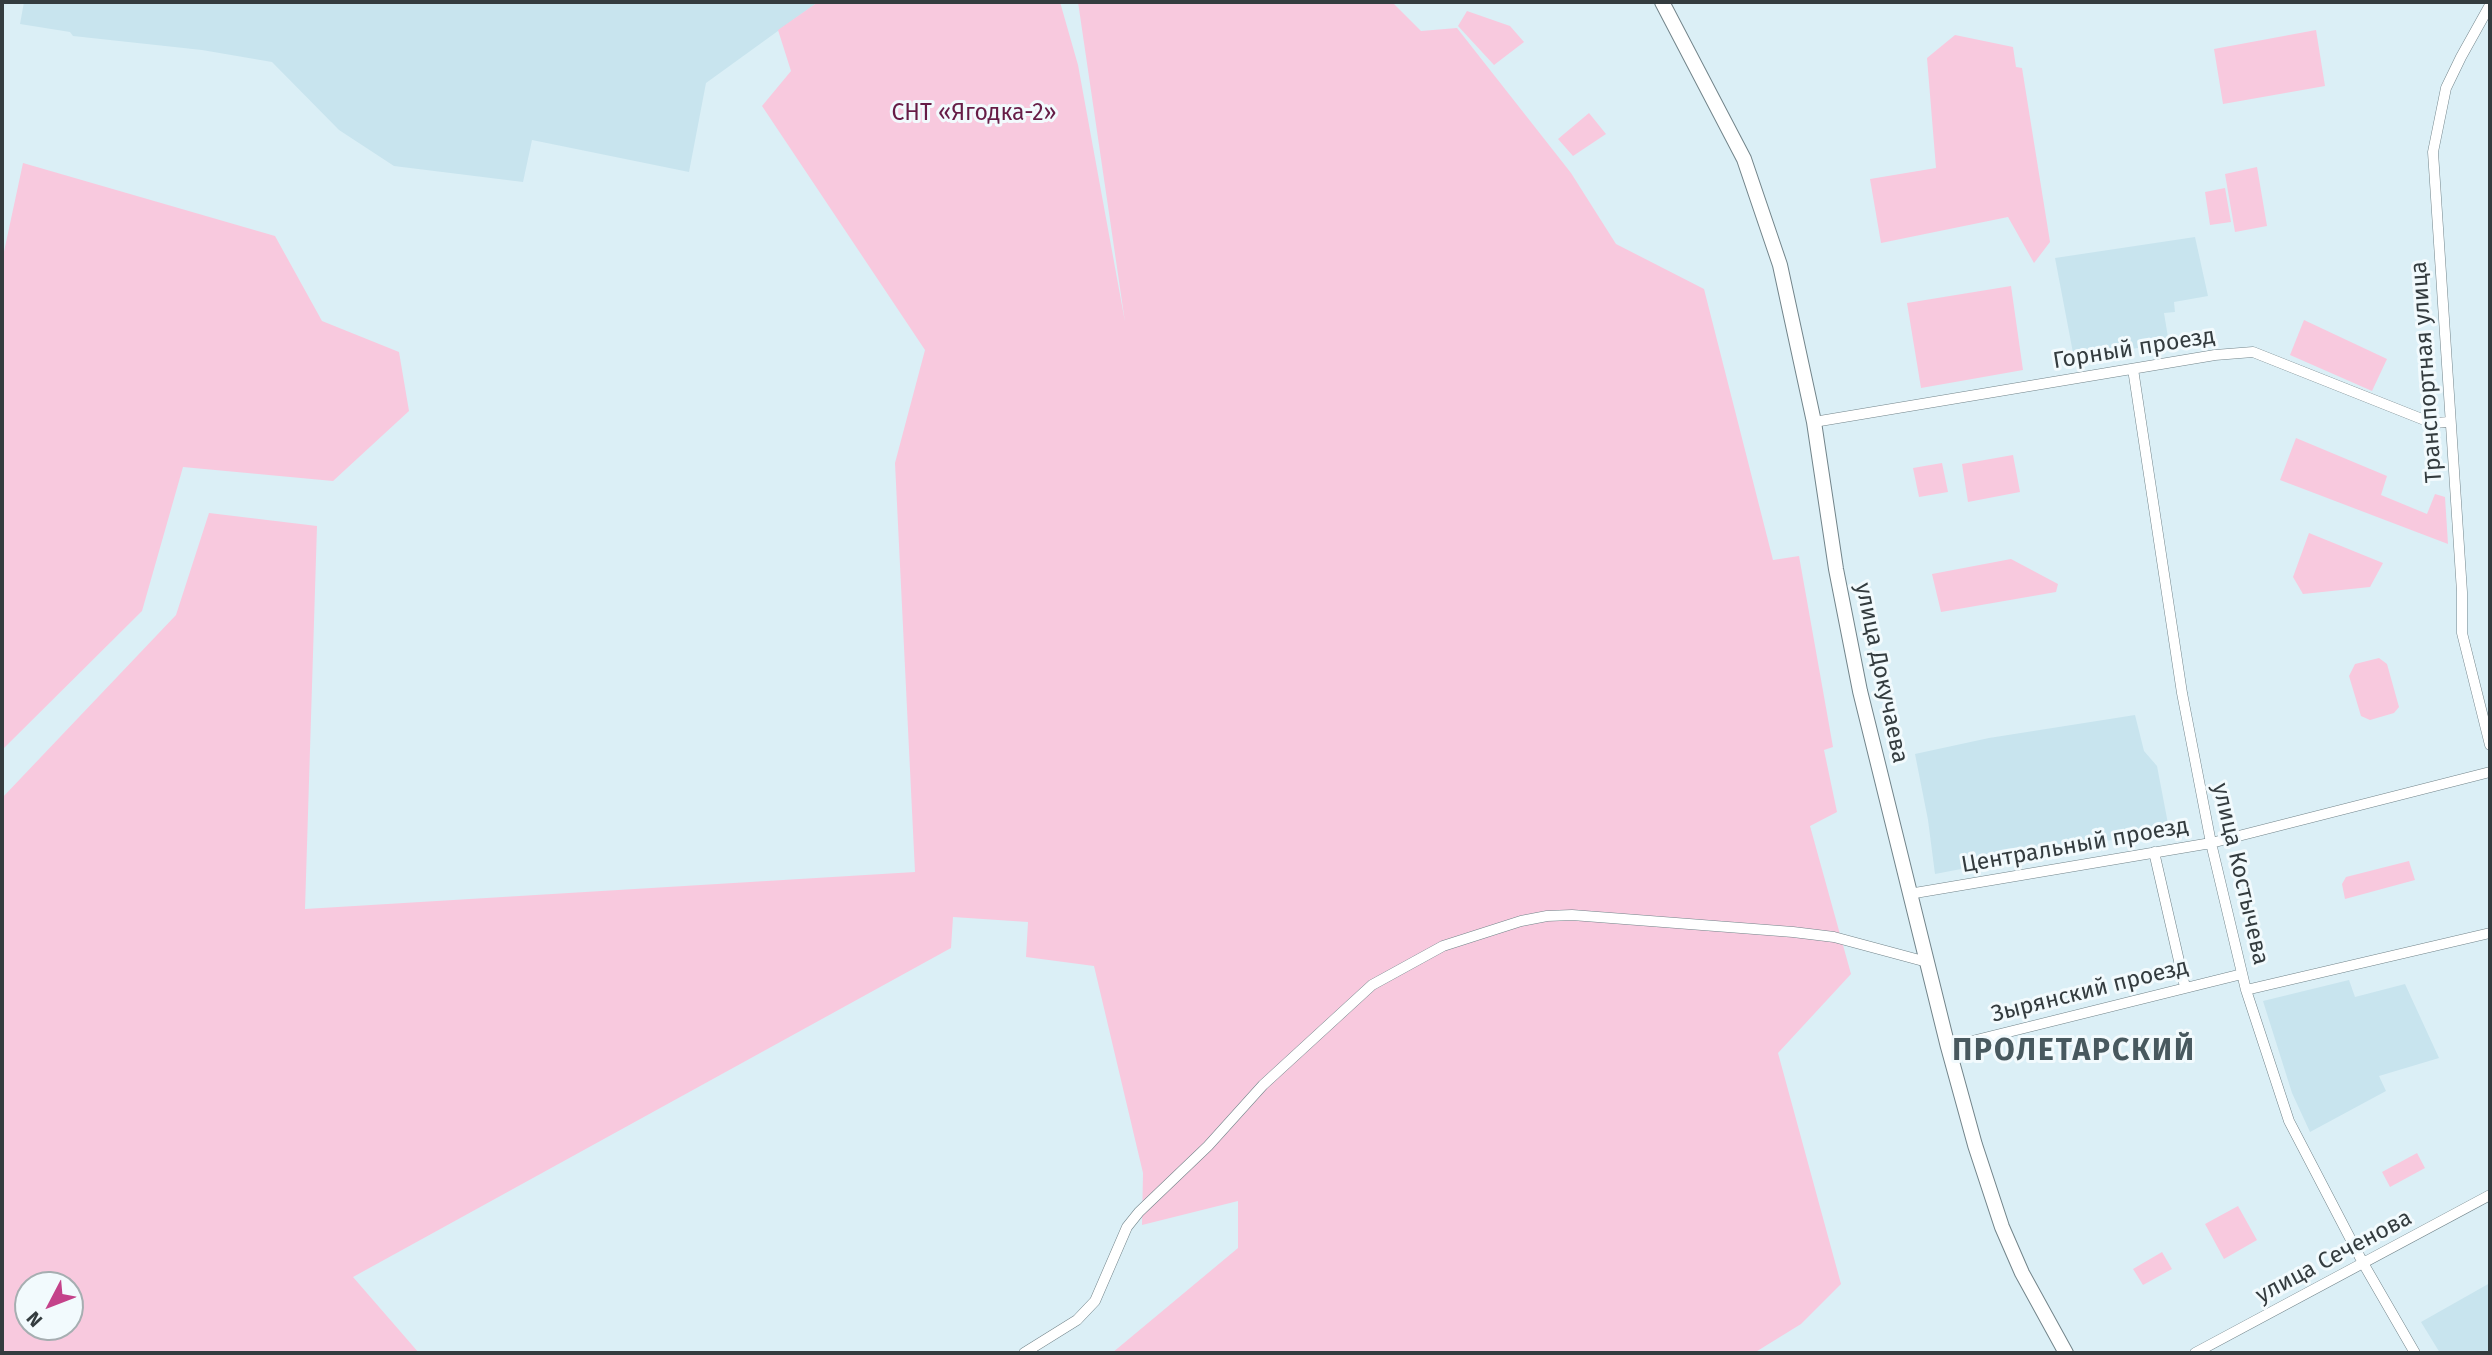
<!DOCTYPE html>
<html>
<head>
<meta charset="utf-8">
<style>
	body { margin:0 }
	#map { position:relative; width:2492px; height:1355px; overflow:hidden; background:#dbeff6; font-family:"Fira Sans",sans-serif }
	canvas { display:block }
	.frame { position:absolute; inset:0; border:4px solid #343c3f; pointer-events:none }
	.north { position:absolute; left:14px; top:1271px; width:70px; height:70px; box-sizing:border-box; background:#f2fafd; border:2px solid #a6aeb1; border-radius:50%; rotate:228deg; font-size:19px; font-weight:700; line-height:28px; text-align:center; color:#343c3f }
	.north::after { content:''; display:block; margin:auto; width:24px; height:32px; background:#c4428a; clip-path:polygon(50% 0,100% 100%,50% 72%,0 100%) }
</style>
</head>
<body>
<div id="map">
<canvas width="2492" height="1355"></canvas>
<div class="frame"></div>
<div class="north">N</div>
</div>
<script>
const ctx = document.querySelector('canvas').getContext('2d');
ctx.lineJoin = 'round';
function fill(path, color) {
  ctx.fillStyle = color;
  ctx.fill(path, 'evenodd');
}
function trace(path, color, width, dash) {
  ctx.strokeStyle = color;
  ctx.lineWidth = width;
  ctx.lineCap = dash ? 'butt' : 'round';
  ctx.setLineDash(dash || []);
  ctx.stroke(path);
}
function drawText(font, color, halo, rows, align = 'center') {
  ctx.font = font + ' "Fira Sans",sans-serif';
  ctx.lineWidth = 6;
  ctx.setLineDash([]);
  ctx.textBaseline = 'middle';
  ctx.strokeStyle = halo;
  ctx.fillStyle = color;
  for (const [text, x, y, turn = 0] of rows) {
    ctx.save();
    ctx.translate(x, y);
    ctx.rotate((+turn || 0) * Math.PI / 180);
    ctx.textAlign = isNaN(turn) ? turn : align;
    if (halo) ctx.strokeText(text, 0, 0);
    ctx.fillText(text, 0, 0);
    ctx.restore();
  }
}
const built = new Path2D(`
	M24 2H818L706 83 689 172 532 140 523 182 394 166 339 130 272 62 202 50 73 36 70 32 20 24Z
	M2195 237 2208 296 2174 302 2175 312 2164 313 2169 343 2074 358 2055 258Z
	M2135 715 2144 751 2157 766 2169 829 1935 874 1928 820 1915 754 1989 738Z
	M2349 980 2355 997 2405 984 2439 1058 2379 1076 2386 1091 2310 1132 2292 1093 2263 1001Z
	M2490 1283V1353H2440L2421 1322Z`);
const green = new Path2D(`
	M818 2H1060L1078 65 1125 322 1078 2H1392L1421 31 1457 28 1571 173 1616 244 1704 289 1773 560 1799 556 1833 747 1824 750 1837 812 1810 826 1851 974 1778 1053 1841 1284 1801 1324 1754 1353H1112L1238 1248V1201L1142 1225 1143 1173 1094 966 1026 957 1028 922 953 917 951 948 353 1277 419 1353H2V798L176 615 209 513 317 526 305 909 915 872 895 463 925 350 762 106 791 71 778 30ZM28 1285H70V1327H28Z
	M1467 11 1510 26 1524 42 1494 65 1458 26Z
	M2316 30 2325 86 2223 104 2214 49Z
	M1955 35 2013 47 2016 67 2022 68 2050 242 2034 263 2008 217 1881 243 1870 179 1936 168 1927 58Z
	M1589 113 1606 134 1573 156 1558 139Z
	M23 163 275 236 322 321 399 352 409 411 333 481 183 467 142 611 2 750V261Z
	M2257 167 2267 226 2235 232 2225 174Z
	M2225 188 2231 222 2210 225 2205 192Z
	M2011 286 2023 370 1921 388 1907 303Z
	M2304 320 2387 359 2372 391 2290 355Z
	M2296 438 2387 476 2381 495 2427 514 2435 494 2445 497 2448 544 2280 480Z
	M2013 455 2020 492 1968 502 1962 464Z
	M1942 463 1948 492 1919 497 1913 468Z
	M2309 533 2383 563 2370 587 2303 594 2293 577Z
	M2011 559 2058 584 2056 592 1941 612 1932 574Z
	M2379 658 2387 664 2399 707 2394 713 2370 720 2361 716 2349 676 2355 664Z
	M2409 861 2415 880 2345 899 2342 884 2346 877Z
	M2417 1153 2425 1168 2390 1187 2382 1172Z
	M2238 1206 2257 1240 2224 1259 2205 1224Z
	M2162 1252 2172 1269 2143 1285 2133 1269Z`);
const minor = new Path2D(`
	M2490 5 2461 57 2446 88 2433 152 2462 592V633L2490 745
	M2133 369 2182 693 2211 843 2246 990 2289 1121 2363 1263 2415 1353
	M1814 422 2215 355 2253 352 2432 423 2450 422
	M2154 852 2185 987
	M1909 894 2211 843 2490 772
	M2246 990 2490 933
	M1948 1047 2242 974
	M1024 1353 1077 1320 1095 1301 1127 1227 1139 1212 1208 1146 1263 1085 1372 985 1443 946 1521 921 1547 916 1572 915 1793 932 1834 937 1927 962
	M2195 1353 2490 1195`);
const secondary = new Path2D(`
	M1662 2 1744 159 1780 265 1814 422 1836 569 1860 691 1948 1047 1975 1145 2002 1227 2022 1273 2066 1353`);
const parkNames = [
	["СНТ «Ягодка-2»",974,114]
];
const streetNames = [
	["Горный проезд",2134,349,-9],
	["Транспортная улица",2427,372,-94],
	["улица Докучаева",1881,673,78],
	["Центральный проезд",2075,846,-10],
	["улица Костычева",2240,874,77],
	["Зырянский проезд",2090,991,-14],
	["улица Сеченова",2334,1257,-28]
];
const districtNames = [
	["ПРОЛЕТАРСКИЙ",2074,1052]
];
fill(built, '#c8e4ee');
fill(green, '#f8c9de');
trace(minor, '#72848a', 11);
trace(secondary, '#72848a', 16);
trace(minor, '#fff', 10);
trace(secondary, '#fff', 14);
drawText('23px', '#661c46', '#f2fafd', parkNames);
drawText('23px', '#343c3f', '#f2fafd', streetNames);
ctx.letterSpacing = '2px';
drawText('bold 30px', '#48595f', '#f2fafd', districtNames);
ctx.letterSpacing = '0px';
</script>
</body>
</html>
